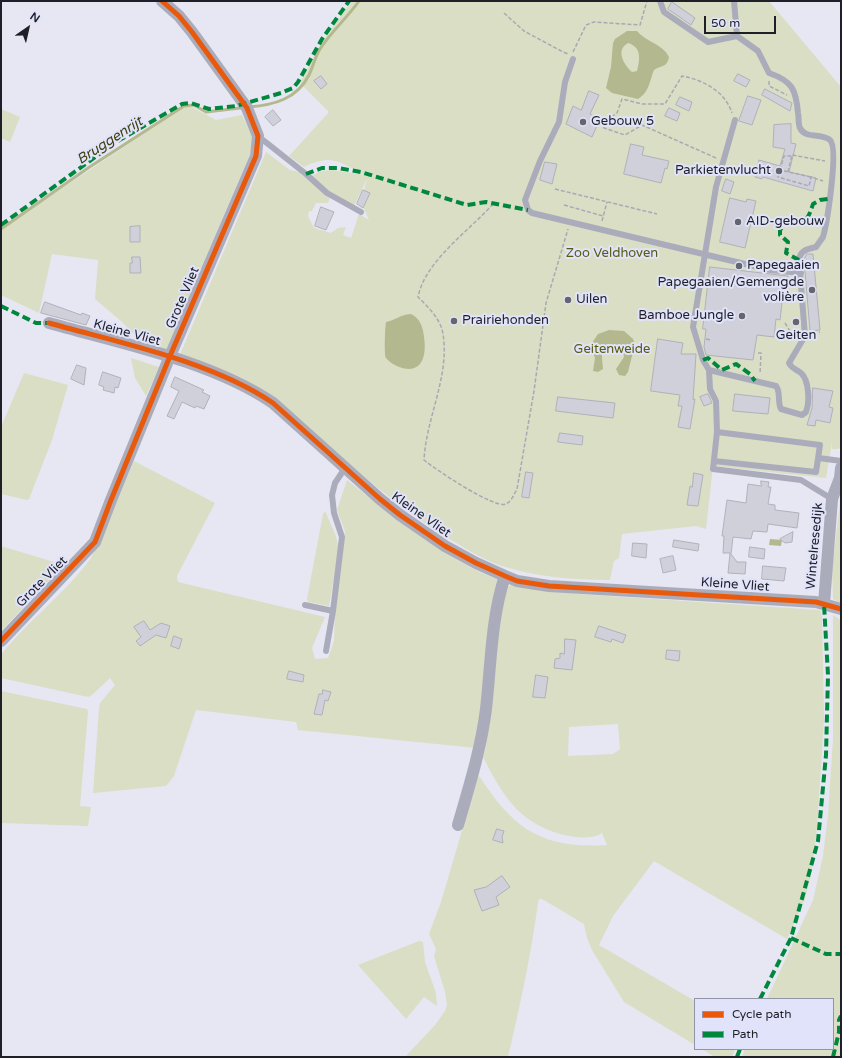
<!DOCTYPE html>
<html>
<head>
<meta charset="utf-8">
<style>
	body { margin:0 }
	#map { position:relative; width:842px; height:1058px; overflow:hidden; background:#e6e7f3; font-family:"Varela Round",sans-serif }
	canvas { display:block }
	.frame { position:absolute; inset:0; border:2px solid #1e1f27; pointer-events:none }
	.legend { position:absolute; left:694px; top:998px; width:140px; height:52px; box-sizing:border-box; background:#e0e3f9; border:1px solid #9295a5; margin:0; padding:5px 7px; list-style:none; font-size:12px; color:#1e1f27 }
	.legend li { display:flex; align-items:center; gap:8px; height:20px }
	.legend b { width:20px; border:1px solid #9295a5 }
	.north { position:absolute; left:8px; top:8px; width:40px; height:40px; -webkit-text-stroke:3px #e0e3f9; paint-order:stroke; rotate:34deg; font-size:11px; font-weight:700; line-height:16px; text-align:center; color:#1e1f27 }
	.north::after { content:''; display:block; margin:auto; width:14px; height:18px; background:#1e1f27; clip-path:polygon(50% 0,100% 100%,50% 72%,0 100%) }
	.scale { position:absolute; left:704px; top:16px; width:72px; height:18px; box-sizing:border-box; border:2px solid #1e1f27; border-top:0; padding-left:5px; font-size:12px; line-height:14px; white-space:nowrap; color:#1e1f27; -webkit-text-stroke:3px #e0e3f9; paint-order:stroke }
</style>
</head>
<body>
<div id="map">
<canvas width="842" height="1058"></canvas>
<div class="frame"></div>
<ul class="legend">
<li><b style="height:5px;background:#e8590c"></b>Cycle path</li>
<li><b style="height:5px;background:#00873e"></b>Path</li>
</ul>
<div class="north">N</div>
<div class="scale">50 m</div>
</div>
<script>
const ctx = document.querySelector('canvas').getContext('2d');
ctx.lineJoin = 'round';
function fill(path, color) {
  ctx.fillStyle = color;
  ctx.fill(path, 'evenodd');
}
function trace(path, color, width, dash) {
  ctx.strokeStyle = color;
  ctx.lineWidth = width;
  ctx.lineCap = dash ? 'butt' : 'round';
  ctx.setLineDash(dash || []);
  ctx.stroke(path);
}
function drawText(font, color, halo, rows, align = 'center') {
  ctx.font = font + ' "Varela Round",sans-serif';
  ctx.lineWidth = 4;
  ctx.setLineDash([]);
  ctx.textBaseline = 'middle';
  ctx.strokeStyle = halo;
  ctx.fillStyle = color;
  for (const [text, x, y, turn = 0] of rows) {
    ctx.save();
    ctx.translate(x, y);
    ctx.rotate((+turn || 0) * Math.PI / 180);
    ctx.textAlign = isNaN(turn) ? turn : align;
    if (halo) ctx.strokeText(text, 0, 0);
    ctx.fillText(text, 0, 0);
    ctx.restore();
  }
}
const green = new Path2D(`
	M352 1H769L841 87V444L839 449H832V443L826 478 713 466 706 529 696 526 622 534 619 558 614 561 610 580C573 580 535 577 499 565 480 558 463 547 446 537 380 496 325 441 266 392L241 378 179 357 266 152 290 170 299 172 330 198 328 203H316L312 211H309L308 216 314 228 331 233 338 228 346 227 343 235 351 238 359 214 369 220 361 202 367 179 354 206 329 191 311 176 321 171 333 170 365 175C339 162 332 153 304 167L289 156 329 112 300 83 322 42Z
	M190 106 216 120 242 115 253 138 252 149 165 353 146 347 122 322 95 299 98 260 52 254 39 313 1 295V229L184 107Z
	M1 109 20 117 10 142 1 138Z
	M131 358 159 367 146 396 135 378Z
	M24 373 68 385 52 440 29 499 27 500 1 494V427Z
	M134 461 215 503 177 576 178 582 325 617 312 648 315 659 328 658 334 641 335 613 345 531 337 510 347 480C372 500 398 520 425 538 449 555 472 571 500 580L476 748 298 730 296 722 196 710 174 776 166 786 93 793 99 708 100 703 115 685 110 678 92 695 88 697 1 678V655C28 620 65 594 91 558Z
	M841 495V603L833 599 832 570Z
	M325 511 336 536 339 551 329 606 308 602 307 599 323 514Z
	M1 546 64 565 1 631Z
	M512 583 578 594 820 610 822 617 824 718 817 829 811 875 805 899 787 939 654 861 613 916 599 945 695 1001V1045L624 1002 592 950 587 938 584 924 542 899H539L538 903C531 955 520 1006 508 1057H405L435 1025 445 1011 447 1005 445 992 434 956 436 949 429 934 441 902 478 776 480 777C514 830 543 849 607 845L602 833C593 839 580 838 569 836 521 826 504 798 483 757L486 747 482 746 504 587 510 586ZM618 724 620 749 613 754 568 756 569 727Z
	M833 615 841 620V1057H742L745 1049H833V999H767L813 900 823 856 828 816 833 739Z
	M1 691 87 709 88 712 80 806 91 807 88 826 1 823Z
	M419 941 423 942 425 962 436 993 437 1006 424 997 406 1019 358 965Z
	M702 1049H735L732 1057H715Z`);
const water = new Path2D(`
	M627 31H637C646 42 663 44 669 57 667 68 661 65 654 70 649 82 650 91 638 99L612 93 606 88 611 67 613 43 615 39ZM628 43C642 47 640 60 637 71L632 72C624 65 615 50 628 43Z
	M411 314C420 318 423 327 424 337 427 356 422 375 399 367 394 365 389 362 386 358 384 355 385 327 386 322 397 320 398 315 411 314Z
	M609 330 624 331 633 339 635 344 628 372 625 376 619 375 616 369 624 357 623 351 618 346 611 345C598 349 603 359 603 369L598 372 593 371 595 358 591 347 592 343 598 334Z
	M770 539 782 540 781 546 769 545Z`);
const stream = new Path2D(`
	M249 107C274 105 297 99 309 75 313 67 315 57 320 49 331 32 347 18 359 1
	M1 229 88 168 184 106 194 105 206 112 240 108`);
const building = new Path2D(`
	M672 2 695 18 691 25 668 9Z
	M738 74 750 80 746 87 734 81Z
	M321 76 327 84 321 89 314 81Z
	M765 89 792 103 790 111 762 95Z
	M589 91 599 95 590 114 600 119 592 137 566 124 573 106 581 110Z
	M748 96 761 100 752 125 739 121Z
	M680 97 692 102 689 111 676 105Z
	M669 108 680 113 677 121 665 116Z
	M273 110 281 120 273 126 265 117Z
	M791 124V143L796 144 789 172 816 178 813 191 763 177 762 179 755 177 759 160 780 166 785 149 773 147 774 125Z
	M631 144 644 147 642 155 669 161 667 169 665 168 661 183 624 174Z
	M545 162 557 164 552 184 540 180Z
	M726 179 734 182 730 194 722 191Z
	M363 190 370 193 363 208 357 204Z
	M730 198 746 202 747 199 756 201 745 248 720 242Z
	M321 207 334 212 326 230 315 226Z
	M140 226V242H130V227Z
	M807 254H813L820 330 810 331 804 260Z
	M132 257H140L141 273H130V263H132Z
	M710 267 788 276V294H783L780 320 776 319 774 337 757 335 753 360 706 355 704 347 706 329H703Z
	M45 302 81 315 82 313 90 316 86 325 41 313Z
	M658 339 683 343 681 354H696L693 400 695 399 690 429 678 427 682 406H678L680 395 651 391Z
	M77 365 86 368 84 385 71 379Z
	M103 372 121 378 118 388 115 387 114 393 103 390 104 387 99 385Z
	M175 377 204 390 202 392 210 396 204 409 196 406 195 408 182 402 174 419 167 416 179 391 171 387Z
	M813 388 833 391 829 407 833 408 830 423 816 420 815 426 807 425 812 408Z
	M708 394 712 403 704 406 700 397Z
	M735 394 770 398 768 414 733 411Z
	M558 397 615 403 613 418 556 411Z
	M560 433 583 436 582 445 558 442Z
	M526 472 533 473 529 498 522 497Z
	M694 473 703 475 698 506 687 505 690 486 692 487Z
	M761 481 769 482 768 487H771L768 504 775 505V510L799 513 797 528 768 524 767 532 753 531 751 539 733 537 731 554 737 562H746L745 574 728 573 730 553H723L724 536H722L727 500 746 503 748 484 761 486Z
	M793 532 792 542 785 543 780 539Z
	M674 540 699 544 698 551 673 547Z
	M633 543 647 544 646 558 632 556Z
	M750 547 765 549 764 559 749 557Z
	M673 556 676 570 663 573 660 559Z
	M763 566 786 568 784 581 762 579Z
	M144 621 150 630 161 623 170 626 166 638 156 635 140 646 136 641 141 637 134 627Z
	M599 626 626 635 623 643 612 639 611 642 595 637Z
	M174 636 182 639 179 649 171 646Z
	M565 639 576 640 572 670 554 668 555 659 560 658V653L564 654Z
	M667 650 680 651 679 661 666 659Z
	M289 671 304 675 303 682 287 679Z
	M536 675 548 677 545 698 533 697Z
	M323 690 331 692 328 701 325 700 322 715 314 714 319 694H322Z
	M497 829 504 831 502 837 503 843 493 840Z
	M502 876 510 887 496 897 499 905 482 911 474 890 486 887Z`);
const path = new Path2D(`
	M504 13 524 31 563 52 568 54
	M573 52 586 25 594 22 640 25 647 1
	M769 81V86L787 95
	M716 158 642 125 625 135 604 128V122L617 113 622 99 642 104H665L682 76C703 80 725 91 732 113
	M780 170 784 156H791
	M788 172 792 155 825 161
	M811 177 780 170 778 177 809 186 811 177 823 181
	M555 189 657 214
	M493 204C470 230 425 261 418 297 427 306 441 319 443 334 450 376 426 418 424 460 435 469 494 509 506 504 512 501 514 494 517 489L534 391 546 303 568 229
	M564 205 603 216
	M602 221 607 202
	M785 323 795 339
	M813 333 820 332
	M706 339 712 340
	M758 353H761L760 374`);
const service = new Path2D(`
	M660 1 664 12 708 42 737 36 758 51 769 73C792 81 796 89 798 113 799 117 798 124 800 128 805 139 822 133 830 140 839 148 827 223 823 237 821 240 818 244 816 247 808 249 800 250 799 260L805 336 789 363C792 369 796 369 801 373 809 380 810 402 806 412L802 415 781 409C777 401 781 392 776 386L709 370
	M734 1 737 36
	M573 59 565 82 559 122 540 161 525 200 528 210 532 213 770 270 801 273
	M735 120 716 187 693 327 703 360 709 370 710 389 716 401 717 432 713 469 801 480 832 499
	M258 136 306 174 327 193 361 212
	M819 458 841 461
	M714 461 816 472 820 445 717 432
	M305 605 333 611
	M326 651 333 611 342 537 334 513 332 495 335 483 345 468`);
const minor = new Path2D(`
	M49 323C120 343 211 361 273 403L380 499 400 515 445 546 476 563 505 576 517 581 549 586 816 602 841 609
	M824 604 832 499 840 478 841 468
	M1 641 95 542 111 500 170 356 256 156 258 136 247 108 192 32 179 16 162 1
	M458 825C469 787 481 749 486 709 491 665 491 618 505 576`);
const quiet = new Path2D(`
	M306 174 322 168H338L361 172 467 205 486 202 528 210
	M1 225 116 142 182 104 191 103 209 109 236 106 281 93 293 88 298 82 322 39 349 1
	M799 260 786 253 788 242 780 235V230L785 224C805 223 807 223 813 204L820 200 828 199
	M1 306 36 323H49
	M703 360 708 358 722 370 736 364 750 374 755 381
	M791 938 826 954H841
	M760 999 791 938 818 841 826 755 828 675 824 604
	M737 1057 740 1049
	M833 1057 839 1032V1020L841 1016`);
const cycleway = new Path2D(`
	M49 323C120 343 211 361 273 403L380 499 400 515 445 546 476 563 505 576 517 581 549 586 816 602 841 609
	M1 641 95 542 111 500 170 356 256 156 258 136 247 108 192 32 179 16 162 1`);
const markers = [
	[583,122,4,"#64656e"],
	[779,171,4,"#64656e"],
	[738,222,4,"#64656e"],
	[739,266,4,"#64656e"],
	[812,290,4,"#64656e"],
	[568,300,4,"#64656e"],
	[742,316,4,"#64656e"],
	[454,321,4,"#64656e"],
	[796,322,4,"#64656e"]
];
const poiNames = [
	["Gebouw 5",591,122],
	["Parkietenvlucht",771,171,"right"],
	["AID-gebouw",746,222],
	["Papegaaien",747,266],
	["Papegaaien/Gemengde",804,283,"right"],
	["volière",804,298,"right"],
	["Uilen",576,300],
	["Bamboe Jungle",734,316,"right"],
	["Prairiehonden",462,321],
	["Geiten",796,336,"center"]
];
const parkNames = [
	["Zoo Veldhoven",612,254],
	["Geitenweide",612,350]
];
const streetNames = [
	["Grote Vliet",183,298,-67],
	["Kleine Vliet",127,333,15],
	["Kleine Vliet",421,515,35],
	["Wintelresedijk",815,546,-85],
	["Grote Vliet",42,582,-45],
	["Kleine Vliet",735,585,4]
];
const waterNames = [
	["Bruggenrijt",110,141,-33]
];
fill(green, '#dadec4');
fill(water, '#b4b88e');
trace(stream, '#b4b88e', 3);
fill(building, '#cfd0d9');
trace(building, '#b0b1ba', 1);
trace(path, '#a8a9b4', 1.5, [4, 2]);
trace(service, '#abacbb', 6);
trace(minor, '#abacbb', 12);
trace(quiet, '#00873e', 4, [8, 4]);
trace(cycleway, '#e8590c', 5);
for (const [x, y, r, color] of markers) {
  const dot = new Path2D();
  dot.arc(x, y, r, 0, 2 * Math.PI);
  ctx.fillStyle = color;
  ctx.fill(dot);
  trace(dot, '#e0e3f9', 1.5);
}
drawText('13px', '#1e1f27', '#e0e3f9', poiNames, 'left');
drawText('13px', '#585b0f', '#e0e3f9', parkNames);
drawText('13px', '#1e1f27', '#e0e3f9', streetNames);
drawText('italic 14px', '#3d3f0c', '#e0e3f9', waterNames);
</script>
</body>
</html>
